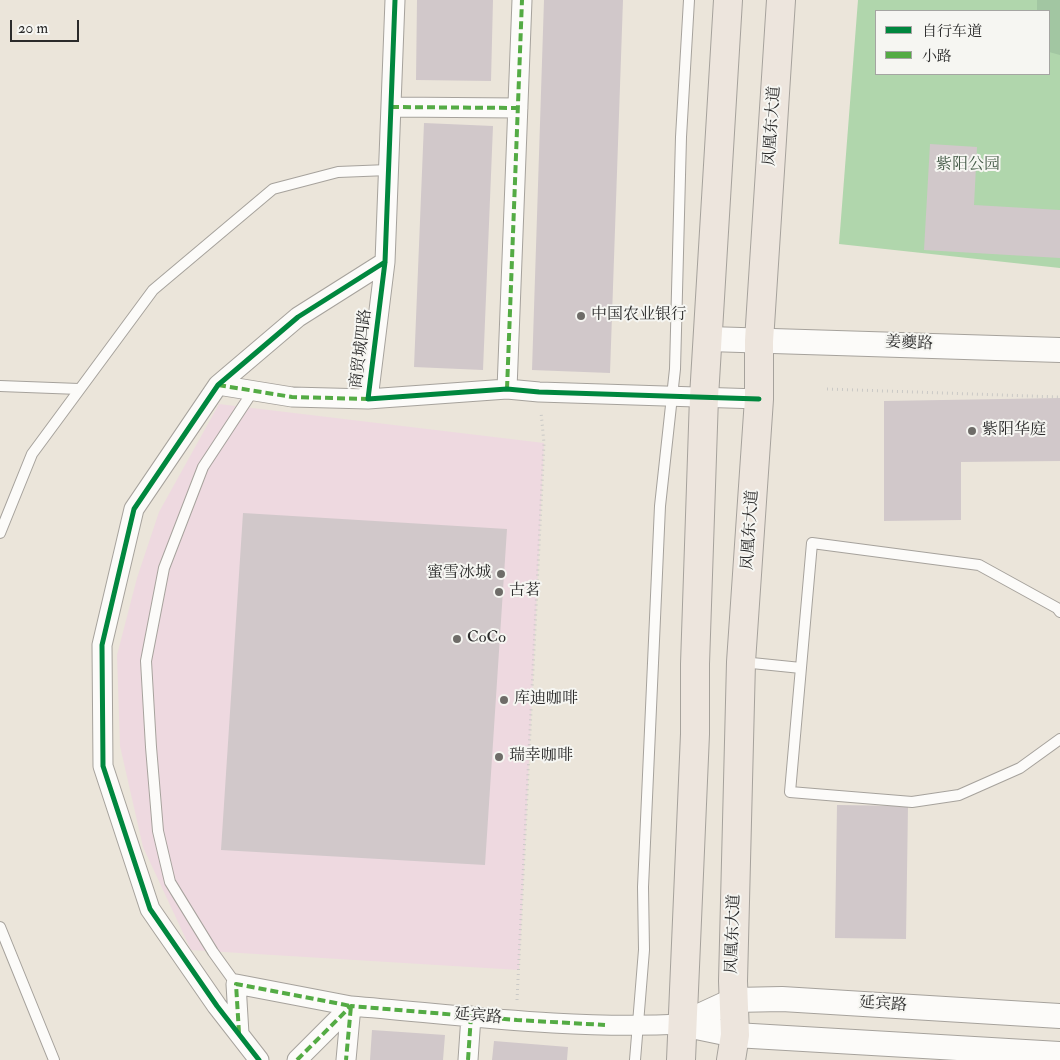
<!DOCTYPE html>
<html>
<head>
<meta charset="utf-8">
<style>
	body { margin:0 }
	#map { position:relative; width:1060px; height:1060px; overflow:hidden; background:#ebe5da; font-family:"IM FELL Double Pica","Noto Serif SC",serif }
	canvas { display:block }
	.legend { position:absolute; left:875px; top:10px; width:175px; height:65px; box-sizing:border-box; background:#f6f6f2; border:1px solid #a5a5a2; margin:0; padding:6px 9px; list-style:none; font-size:15px; color:#2b2b2b }
	.legend li { display:flex; align-items:center; gap:10px; height:25px }
	.legend b { width:25px; border:1px solid #a5a5a2 }
	.scale { position:absolute; left:10px; top:20px; width:69px; height:22px; box-sizing:border-box; border:2px solid #2b2b2b; border-top:0; padding-left:6px; font-size:15px; line-height:18px; white-space:nowrap; color:#2b2b2b; -webkit-text-stroke:4px #f6f6f2; paint-order:stroke }
</style>
</head>
<body>
<div id="map">
<canvas width="1060" height="1060"></canvas>
<ul class="legend">
<li><b style="height:6px;background:#00873e"></b>自行车道</li>
<li><b style="height:6px;background:#54ab44"></b>小路</li>
</ul>
<div class="scale">20 m</div>
</div>
<script>
const ctx = document.querySelector('canvas').getContext('2d');
ctx.lineJoin = 'round';
function fill(path, color) {
  ctx.fillStyle = color;
  ctx.fill(path, 'evenodd');
}
function trace(path, color, width, dash) {
  ctx.strokeStyle = color;
  ctx.lineWidth = width;
  ctx.lineCap = dash ? 'butt' : 'round';
  ctx.setLineDash(dash || []);
  ctx.stroke(path);
}
function drawText(font, color, halo, rows, align = 'center') {
  ctx.font = font + ' "IM FELL Double Pica","Noto Serif SC",serif';
  ctx.lineWidth = 4;
  ctx.setLineDash([]);
  ctx.textBaseline = 'middle';
  ctx.strokeStyle = halo;
  ctx.fillStyle = color;
  for (const [text, x, y, turn = 0] of rows) {
    ctx.save();
    ctx.translate(x, y);
    ctx.rotate((+turn || 0) * Math.PI / 180);
    ctx.textAlign = isNaN(turn) ? turn : align;
    if (halo) ctx.strokeText(text, 0, 0);
    ctx.fillText(text, 0, 0);
    ctx.restore();
  }
}
const built = new Path2D(`
	M219 404 544 443 519 970 191 950 143 847 120 746 117 655 137 578 159 512Z`);
const green = new Path2D(`
	M858 0H1060V268L839 244ZM876 11H1049V74H876Z`);
const forest = new Path2D(`
	M1037 0H1060V55L1049 52V11H1037Z`);
const building = new Path2D(`
	M417 0H493L491 81 416 80Z
	M544 0H623L610 373 532 370Z
	M424 123 493 126 483 370 414 367Z
	M930 144 977 147 974 205 1060 210V258L924 250Z
	M1060 398V461L961 462V520L884 521V401Z
	M243 513 507 529 485 865 221 850Z
	M837 805 908 806 906 939 835 938Z
	M372 1030 445 1035 443 1060H370Z
	M494 1041 568 1047 567 1060H492Z`);
const path = new Path2D(`
	M827 389 1060 397
	M517 1000 544 443 541 412`);
const service = new Path2D(`
	M0 386 79 389
	M0 533 32 454 153 290 273 189 338 172 388 170
	M1060 612 1057 608 979 565 812 543 790 792 912 802 959 795 1020 768 1060 739
	M742 662 801 668
	M0 927 54 1060
	M236 984 213 952 170 882 158 831 151 747 146 661 164 568 203 467 253 391
	M635 1060 644 950 643 887 660 506 675 369 681 137 689 0`);
const minor = new Path2D(`
	M395 0 385 262 368 399 507 389 539 392 759 399
	M391 107 518 108
	M218 385 292 397 368 399
	M507 389 522 0
	M239 1034 236 984 351 1006 346 1060
	M259 1060 217 1006 150 909 103 766 102 645 134 509 218 385 298 317 385 262
	M297 1060 351 1006C461 1015 572 1030 682 1024
	M468 1060 471 1016`);
const tertiary = new Path2D(`
	M709 339 1060 350
	M682 1024 734 1000 782 999 1060 1016
	M682 1024 735 1035 1060 1054`);
const primary = new Path2D(`
	M681 1060 695 734V664L704 397 728 0
	M731 1060 735 1035 733 981 741 662 759 399V341L781 0`);
const quiet = new Path2D(`
	M391 107 518 108
	M218 385 292 397 368 399
	M507 389 522 0
	M239 1033 236 984 351 1006 346 1060
	M297 1060 351 1006 517 1020 605 1025
	M468 1060 471 1016`);
const cycleway = new Path2D(`
	M395 0 385 262 368 399 507 389 539 392 759 399
	M259 1060 217 1006 150 909 103 766 102 645 134 509 218 385 298 317 385 262`);
const markers = [
	[581,316,5,"#6e6c68"],
	[972,431,5,"#6e6c68"],
	[501,574,5,"#6e6c68"],
	[499,592,5,"#6e6c68"],
	[457,639,5,"#6e6c68"],
	[504,700,5,"#6e6c68"],
	[499,757,5,"#6e6c68"]
];
const streetNames = [
	["凤凰东大道",773,126,-86],
	["姜夔路",909,344,2],
	["商贸城四路",362,349,-83],
	["凤凰东大道",751,530,-86],
	["凤凰东大道",734,934,-88],
	["延宾路",883,1005,4],
	["延宾路",478,1017,5]
];
const parkNames = [
	["紫阳公园",968,166]
];
const poiNames = [
	["中国农业银行",591,316],
	["紫阳华庭",982,431],
	["蜜雪冰城",491,574,"right"],
	["古茗",509,592],
	["CoCo",467,639],
	["库迪咖啡",514,700],
	["瑞幸咖啡",509,757]
];
fill(built, '#eed9e0');
fill(green, '#b0d6ac');
fill(forest, '#a2c6a2');
fill(building, '#d1c8ca');
trace(service, '#a6a29c', 12);
trace(minor, '#a6a29c', 21);
trace(tertiary, '#a6a29c', 26);
trace(primary, '#a6a29c', 30);
trace(path, '#cac9c6', 3, [1, 4]);
trace(service, '#fcfbf9', 10);
trace(minor, '#fcfbf9', 19);
trace(tertiary, '#fcfbf9', 24);
trace(primary, '#ede5dd', 28);
trace(quiet, '#54ab44', 4, [8, 4]);
trace(cycleway, '#00873e', 5);
for (const [x, y, r, color] of markers) {
  const dot = new Path2D();
  dot.arc(x, y, r, 0, 2 * Math.PI);
  ctx.fillStyle = color;
  ctx.fill(dot);
  trace(dot, '#f6f6f2', 2);
}
drawText('16px', '#2b2b2b', '#f6f6f2', streetNames);
drawText('16px', '#445a47', '#f6f6f2', parkNames);
drawText('16px', '#2b2b2b', '#f6f6f2', poiNames, 'left');
</script>
</body>
</html>
